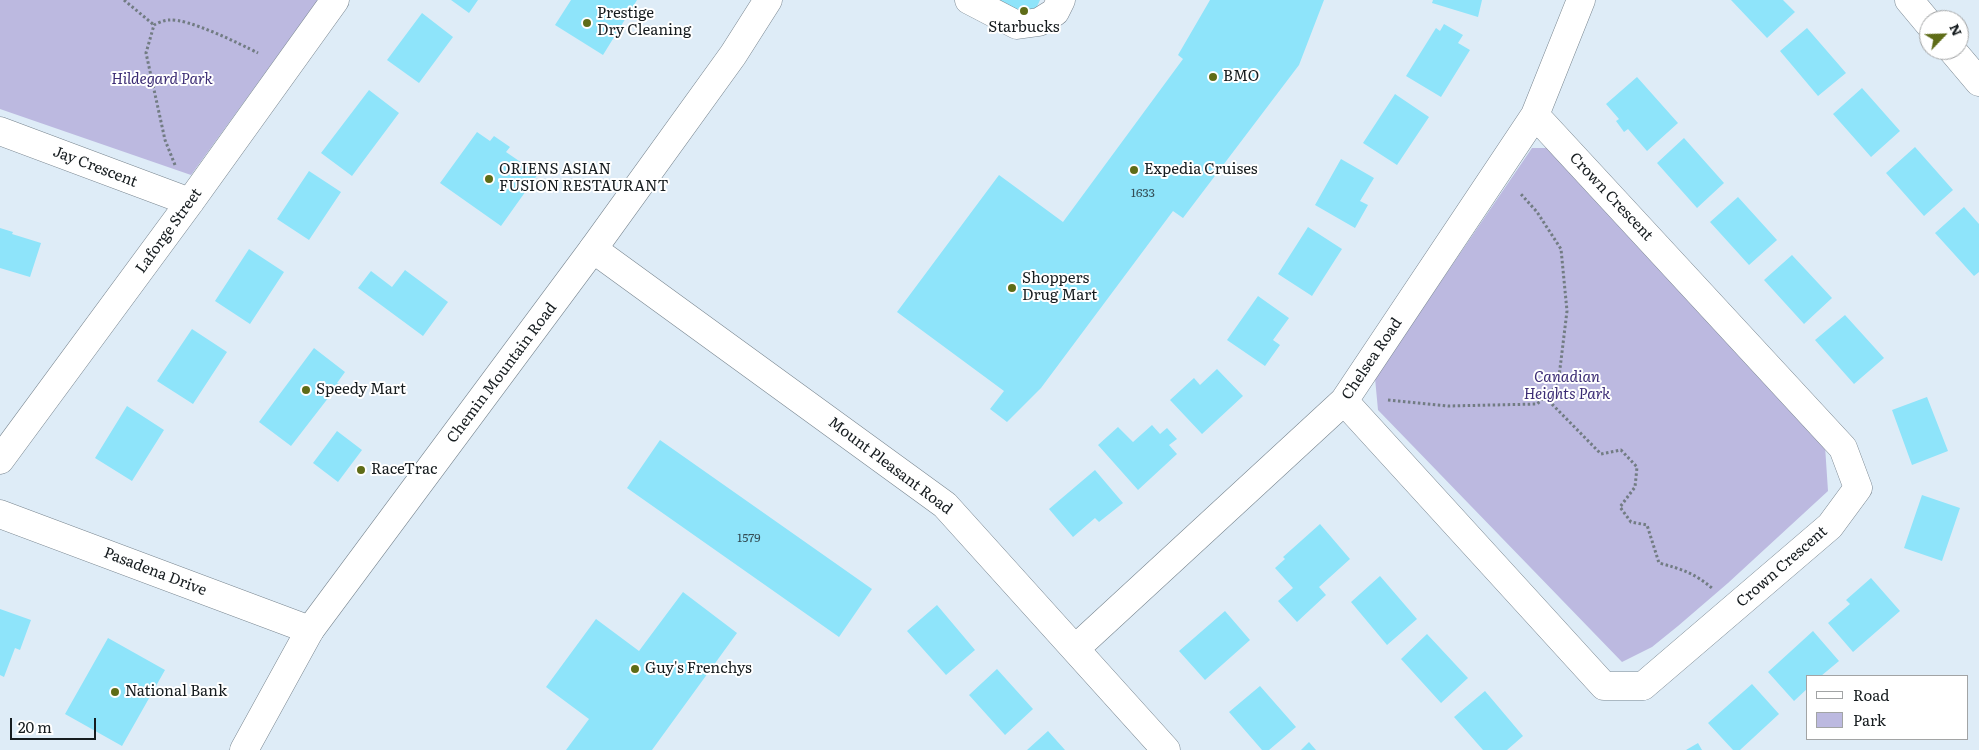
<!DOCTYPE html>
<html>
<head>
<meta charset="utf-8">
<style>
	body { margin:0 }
	#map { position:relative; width:1979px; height:750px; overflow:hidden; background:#deecf7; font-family:Literata,serif }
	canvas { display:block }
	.legend { position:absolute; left:1806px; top:675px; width:162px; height:65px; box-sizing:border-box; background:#fff; border:1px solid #a2a4a5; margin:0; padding:6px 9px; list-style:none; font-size:15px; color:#161c1f }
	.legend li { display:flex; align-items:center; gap:10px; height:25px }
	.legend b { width:25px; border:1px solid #a2a4a5 }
	.north { position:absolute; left:1919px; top:10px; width:50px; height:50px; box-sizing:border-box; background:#fff; border:1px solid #a2a4a5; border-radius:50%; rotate:66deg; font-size:14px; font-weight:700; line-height:20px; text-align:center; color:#161c1f }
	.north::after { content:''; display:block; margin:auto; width:18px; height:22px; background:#5e6c17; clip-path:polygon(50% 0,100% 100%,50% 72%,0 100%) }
	.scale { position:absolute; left:10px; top:718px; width:86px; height:22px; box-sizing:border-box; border:2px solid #161c1f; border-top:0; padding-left:6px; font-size:15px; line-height:18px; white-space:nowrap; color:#161c1f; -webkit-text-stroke:4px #fff; paint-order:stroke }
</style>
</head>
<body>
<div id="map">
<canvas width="1979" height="750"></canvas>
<ul class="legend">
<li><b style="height:6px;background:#fff"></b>Road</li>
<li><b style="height:14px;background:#bcb9e0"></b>Park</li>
</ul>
<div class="north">N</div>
<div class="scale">20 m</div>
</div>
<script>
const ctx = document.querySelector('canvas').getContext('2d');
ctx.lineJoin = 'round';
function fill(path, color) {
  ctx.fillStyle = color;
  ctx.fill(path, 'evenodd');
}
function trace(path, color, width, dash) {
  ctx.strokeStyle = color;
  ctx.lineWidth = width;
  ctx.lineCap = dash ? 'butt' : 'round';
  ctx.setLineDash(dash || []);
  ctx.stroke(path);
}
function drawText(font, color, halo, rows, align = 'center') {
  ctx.font = font + ' Literata,serif';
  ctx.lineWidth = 4;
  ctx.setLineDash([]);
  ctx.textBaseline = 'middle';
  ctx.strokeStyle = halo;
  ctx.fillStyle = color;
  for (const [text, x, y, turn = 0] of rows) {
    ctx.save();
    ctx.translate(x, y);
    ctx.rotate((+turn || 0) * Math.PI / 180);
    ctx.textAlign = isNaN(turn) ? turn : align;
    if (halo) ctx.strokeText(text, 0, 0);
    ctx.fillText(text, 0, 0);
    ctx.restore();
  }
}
const green = new Path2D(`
	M0 0H318L191 175 0 109Z
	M1532 148H1555L1825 446 1828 491 1728 583 1678 626 1652 647 1622 662 1378 410 1375 378Z`);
const building = new Path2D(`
	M451 0H478L469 13Z
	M571 0H637L603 55 555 25Z
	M994 0H1040L1032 18Z
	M1210 0H1324L1299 65 1183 218 1173 211 1041 388 1007 422 990 409 1004 391 897 312 999 175 1063 222 1183 59 1178 55Z
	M1433 0H1482L1478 17 1432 3Z
	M1731 0H1783L1795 12 1767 38Z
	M422 13 453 37 419 83 387 60Z
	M1444 24 1463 35 1458 43 1470 50 1441 97 1406 76 1436 28 1440 31Z
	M1807 28 1846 73 1818 96 1780 51Z
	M1637 77 1678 123 1647 151 1628 129 1624 132 1616 121 1619 119 1606 104Z
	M1862 88 1900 131 1871 157 1833 114Z
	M369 90 399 113 352 176 321 153Z
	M1395 94 1429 117 1397 165 1363 143Z
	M477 132 490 141 494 136 510 147 506 152 538 174 501 226 440 183Z
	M1684 138 1724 183 1697 208 1657 163Z
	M1915 147 1953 190 1924 216 1886 173Z
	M1341 159 1374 178 1360 201 1368 205 1355 228 1315 205Z
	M309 171 341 192 309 240 277 219Z
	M1738 197 1777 240 1749 265 1710 222Z
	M1964 207 1979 224V272L1974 276 1935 233Z
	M1308 227 1342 249 1312 296 1278 274Z
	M0 228 13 232 12 234 41 243 30 277 0 268Z
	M249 249 284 272 250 324 215 301Z
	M1792 255 1832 298 1804 324 1764 280Z
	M405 270 448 302 423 336 358 288 371 271 392 287Z
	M1258 296 1289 318 1273 340 1280 345 1265 366 1227 340Z
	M1845 315 1884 358 1854 384 1815 340Z
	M192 329 227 352 193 404 157 381Z
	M314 348 345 372 337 383 339 384 291 446 259 422Z
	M1217 369 1243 396 1202 434 1170 400 1194 378 1200 385Z
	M1927 397 1948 451 1912 465 1892 410Z
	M127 406 164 430 132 481 95 458Z
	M1152 425 1160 434 1167 428 1177 439 1169 445 1177 454 1138 490 1098 445 1118 427 1133 442Z
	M337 431 362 450 338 482 313 463Z
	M660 440 872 589 839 637 627 488Z
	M1095 470 1123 503 1099 522 1095 518 1073 537 1049 509Z
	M1922 495 1960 508 1942 561 1904 548Z
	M1320 524 1350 559 1319 587 1326 595 1297 622 1278 601 1293 588 1275 568 1285 559 1283 557Z
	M1380 576 1417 619 1387 645 1351 602Z
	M1871 578 1900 611 1853 652 1828 623 1850 604 1846 600Z
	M683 592 737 633 652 750H566L589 719 546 687 596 619 639 651Z
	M937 605 975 650 946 675 907 631Z
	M0 609 31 620 20 650 15 648 4 677 0 675Z
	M1225 611 1250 640 1205 680 1179 651Z
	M1813 631 1839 661 1821 676H1808V688L1794 701 1768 672Z
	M1427 634 1468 678 1441 703 1401 659Z
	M108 638 165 670 122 746 65 714Z
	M997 669 1033 709 1005 735 969 695Z
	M1752 684 1779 714 1740 750H1733L1708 723Z
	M1260 686 1296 727 1269 750H1262L1229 712Z
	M1485 691 1523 736 1507 750H1483L1454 717Z
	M1048 731 1065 750H1027Z
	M1309 742 1316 750H1301Z
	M1698 743 1702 750H1686Z`);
const path = new Path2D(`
	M124 0 154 25
	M175 165 165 140 146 53 154 25C158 23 164 20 169 20 188 18 240 44 258 53
	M1545 397 1601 454 1621 450 1637 467 1635 487 1620 507 1631 522 1647 525 1659 563C1682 569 1696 574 1713 589
	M1388 400 1448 406 1537 404 1558 385 1567 311 1561 249 1537 212 1520 193`);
const minor = new Path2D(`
	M969 0 1017 25 1039 22 1055 12 1061 0
	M1909 0 1929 24
	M1952 50 1979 82
	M0 131 190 202
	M593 249 945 505 1166 750
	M1344 401 1604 686H1643L1830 526 1858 488 1843 448 1535 115
	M0 460 190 202 335 0
	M0 514 310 630
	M1075 649 1344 401 1535 115 1581 0`);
const major = new Path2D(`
	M244 750 310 630 593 249 733 55 768 0`);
const markers = [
	[1024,11,5,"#5e6c17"],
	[587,23,5,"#5e6c17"],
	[1213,77,5,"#5e6c17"],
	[1134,170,5,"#5e6c17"],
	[489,179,5,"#5e6c17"],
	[1012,288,5,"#5e6c17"],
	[306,390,5,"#5e6c17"],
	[361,470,5,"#5e6c17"],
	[635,669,5,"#5e6c17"],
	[115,692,5,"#5e6c17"]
];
const numberNames = [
	["1633",1143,193],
	["1579",749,538]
];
const poiNames = [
	["Prestige",597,14],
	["Dry Cleaning",597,31],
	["Starbucks",1024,28,"center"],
	["BMO",1223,77],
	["ORIENS ASIAN",499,170],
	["FUSION RESTAURANT",499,187],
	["Expedia Cruises",1144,170],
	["Shoppers",1022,279],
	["Drug Mart",1022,296],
	["Speedy Mart",316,390],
	["RaceTrac",371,470],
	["Guy's Frenchys",645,669],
	["National Bank",125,692]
];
const parkNames = [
	["Hildegard Park",162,80],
	["Canadian",1567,378],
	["Heights Park",1567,395]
];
const streetNames = [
	["Jay Crescent",95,167,21],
	["Crown Crescent",1611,197,47],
	["Laforge Street",169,231,-54],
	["Chelsea Road",1372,359,-56],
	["Chemin Mountain Road",502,373,-53],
	["Mount Pleasant Road",890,466,37],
	["Crown Crescent",1782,567,-41],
	["Pasadena Drive",155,572,21]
];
fill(green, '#bcb9e0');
fill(building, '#8ee4fa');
trace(minor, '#78858f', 29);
trace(major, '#78858f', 29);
trace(path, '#727c83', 3, [2.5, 2.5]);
trace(minor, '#fff', 28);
trace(major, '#fff', 28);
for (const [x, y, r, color] of markers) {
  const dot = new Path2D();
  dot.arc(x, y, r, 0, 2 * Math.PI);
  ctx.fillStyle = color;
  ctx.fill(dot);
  trace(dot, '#fff', 2);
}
drawText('12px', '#344e56', null, numberNames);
drawText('15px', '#161c1f', '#fff', poiNames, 'left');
drawText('italic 15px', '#3b2c74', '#fff', parkNames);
drawText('15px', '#161c1f', '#fff', streetNames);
</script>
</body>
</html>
